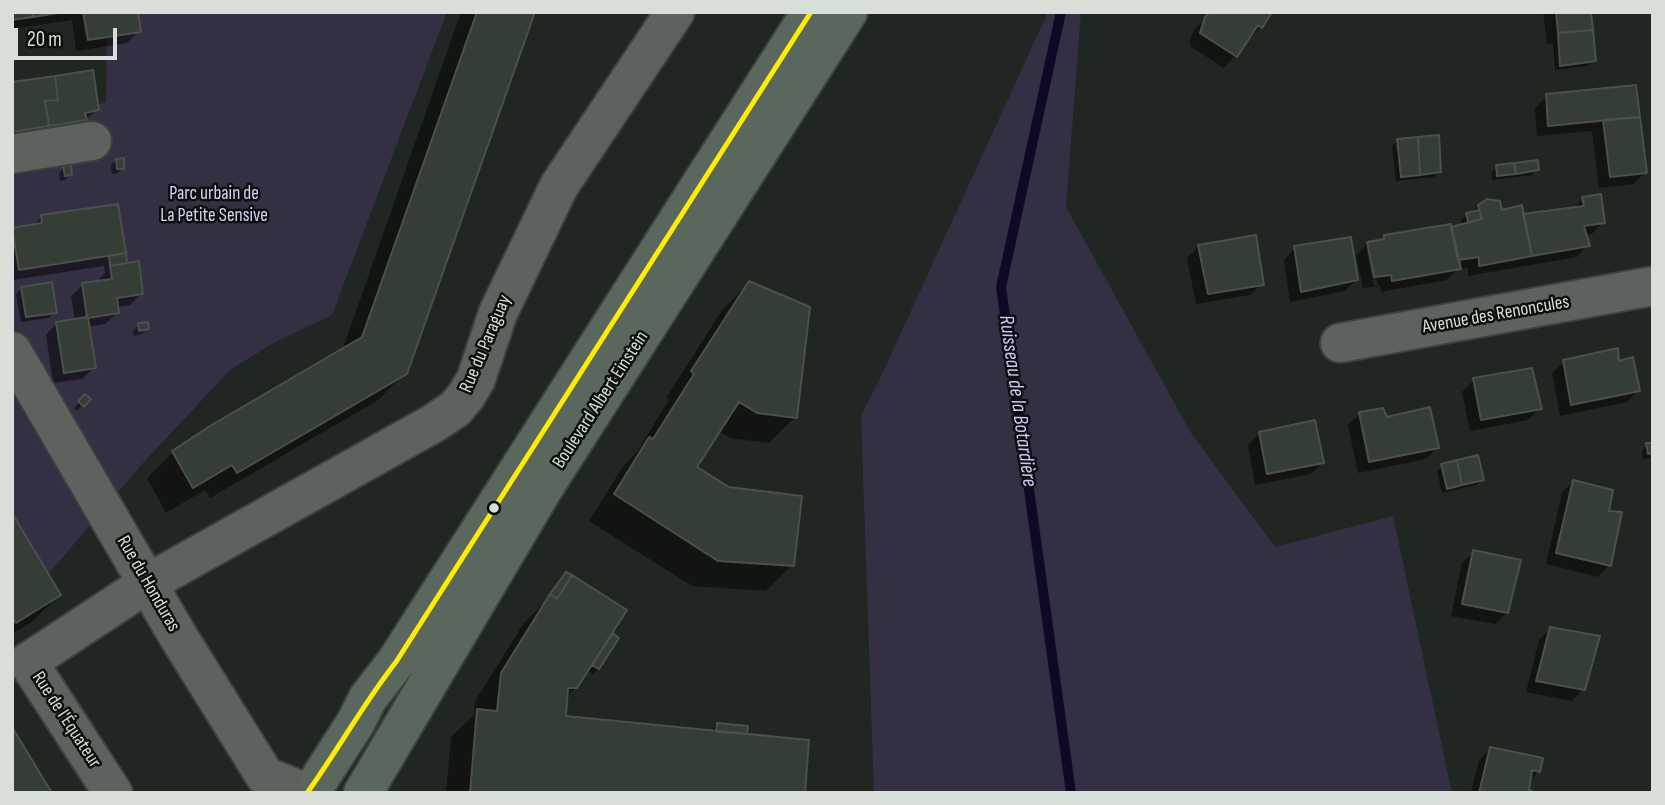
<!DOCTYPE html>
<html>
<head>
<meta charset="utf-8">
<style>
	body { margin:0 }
	#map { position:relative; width:1665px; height:805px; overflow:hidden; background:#202621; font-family:"Sofia Sans Condensed",sans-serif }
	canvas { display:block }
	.frame { position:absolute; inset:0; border:14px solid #d8dfd9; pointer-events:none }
	.scale { position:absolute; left:14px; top:28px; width:103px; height:32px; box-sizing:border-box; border:4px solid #d8dfd9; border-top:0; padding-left:9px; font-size:21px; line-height:24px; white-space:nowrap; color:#d8dfd9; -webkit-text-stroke:5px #0b100c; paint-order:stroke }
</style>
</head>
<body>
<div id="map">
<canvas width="1665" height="805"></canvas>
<div class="frame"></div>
<div class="scale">20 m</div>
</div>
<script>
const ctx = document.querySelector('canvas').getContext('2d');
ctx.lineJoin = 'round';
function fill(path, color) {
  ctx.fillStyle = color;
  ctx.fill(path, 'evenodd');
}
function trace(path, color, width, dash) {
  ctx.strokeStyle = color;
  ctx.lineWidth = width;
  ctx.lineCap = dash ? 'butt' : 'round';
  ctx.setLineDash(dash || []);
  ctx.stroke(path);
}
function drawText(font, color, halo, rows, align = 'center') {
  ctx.font = font + ' "Sofia Sans Condensed",sans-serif';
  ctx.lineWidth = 5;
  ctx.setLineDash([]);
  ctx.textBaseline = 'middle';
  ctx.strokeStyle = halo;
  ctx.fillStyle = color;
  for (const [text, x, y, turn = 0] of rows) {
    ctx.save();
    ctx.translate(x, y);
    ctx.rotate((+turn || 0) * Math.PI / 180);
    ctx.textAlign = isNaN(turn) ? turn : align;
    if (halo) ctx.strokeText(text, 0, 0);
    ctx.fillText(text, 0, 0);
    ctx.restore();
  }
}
const green = new Path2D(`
	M107 12H447L332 315 275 342 230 370 142 464 12 617V131L106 102Z
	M1048 12H1081L1066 207 1191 433 1275 547 1393 516 1452 793H874L861 415 877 385Z`);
const shadow = new Path2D(`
	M12 12H136L139 31 127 43 76 51 72 20 12 29Z
	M461 12H533L405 373 378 400 210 498 205 490 166 513 147 478 173 452 342 351Z
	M1212 12H1270L1260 27 1224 68 1190 46 1192 43 1189 42 1194 30Z
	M1543 12H1589L1594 60 1588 66 1555 70 1553 43 1547 44Z
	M12 84 97 110 73 131 12 140Z
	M1634 87 1645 173 1633 184 1599 188 1592 131 1537 136 1535 108 1547 96Z
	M1398 141 1440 171 1434 177 1396 181 1392 146Z
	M116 160 123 168 117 173 112 174 111 166Z
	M1497 167 1537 170 1532 175 1492 180 1491 173Z
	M64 168 70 175 65 180 60 181 59 173Z
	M1583 199 1603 222 1592 234 1585 235 1588 245 1577 257 1468 276V268L1458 269 1447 280 1381 292 1380 286 1363 288 1356 256 1367 244 1380 242 1385 237 1462 226 1461 220 1479 206 1522 216 1572 210ZM1367 251H1370L1378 286H1374Z
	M117 205 125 263 122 266 141 294 130 305 116 307 117 313 105 324 88 327 94 368 82 379 53 383 46 335 57 323 75 321 71 296 83 285 100 283 99 279 105 273 104 266 12 280V229L33 226 42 217Z
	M1199 246 1262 284 1250 295 1196 304 1187 258Z
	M1295 248 1356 280 1345 291 1290 302 1284 260Z
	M749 283 795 417 769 443 730 438 718 431 695 468 792 565 766 591 692 586 589 521 624 465 637 452 669 400 666 398 723 309Z
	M22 288 55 312 49 318 21 322 16 294Z
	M139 325 147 329 142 334 134 336 133 331Z
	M1564 362 1617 363 1638 391 1627 402 1560 416 1552 373Z
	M1474 380 1540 408 1528 420 1470 431 1462 392Z
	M85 396 88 399 77 411 74 408Z
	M1360 414 1386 419 1437 448 1426 459 1358 473 1348 425Z
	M1260 433 1323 462 1311 474 1255 485 1248 445Z
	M1653 444V457L1643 459 1642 451 1647 445Z
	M1442 466 1482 479 1476 485 1442 493 1437 471Z
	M1573 481 1607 512 1609 565 1598 577 1546 564 1562 493Z
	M12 516 59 595 33 621 12 634Z
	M1474 552 1507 613 1495 624 1451 616 1462 563Z
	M566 574 606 640 613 636 598 668 593 674 587 670 576 687 566 697 564 718 712 730 717 725 745 735 803 793H446L451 737 474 715 475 701 524 623 545 602Z
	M1550 629 1583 689 1572 701 1526 692 1539 640Z
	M1490 749 1538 771 1529 781 1527 791 1534 793H1471L1479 760Z`);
const stream = new Path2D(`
	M1061 12 1001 287 1071 793`);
const building = new Path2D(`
	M12 12H33V17L12 20Z
	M33 12H64L33 17Z
	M83 12H138L141 32 88 40Z
	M477 12H535L407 374 237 473 232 465 193 488 172 451 210 426 362 337Z
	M1210 12H1272L1262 28 1258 25 1237 57 1200 33 1205 17Z
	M1556 12H1591L1593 30 1558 33Z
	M1593 30 1596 61 1560 66 1558 33Z
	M93 70 99 110 85 113 87 120 49 126 45 101 58 100 55 76Z
	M55 76 58 100 45 101 49 126 12 132V82Z
	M1636 85 1640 117 1548 126 1546 94Z
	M1640 117 1647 173 1610 177 1603 120Z
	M1439 135 1441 172 1420 175 1418 137Z
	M1418 137 1420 175 1401 177 1397 139Z
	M124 158V169H117L116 159Z
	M1538 160 1539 170 1516 174 1514 163Z
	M1514 163 1516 174 1497 176 1496 165Z
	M71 165 72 175 65 176 63 166Z
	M1601 194 1605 223 1584 226 1590 246 1532 256 1523 214 1584 206 1582 197Z
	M1487 199 1500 201 1502 210 1522 205 1532 256 1479 266V257L1458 260 1451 227 1482 219 1478 205Z
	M118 204 126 253 19 270 12 228 42 223 41 215Z
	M1479 210 1482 219 1468 222 1466 213Z
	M1451 224 1461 269 1392 281 1391 275 1374 277 1367 242 1384 239V235Z
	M1256 235 1264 285 1208 294 1198 245Z
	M1351 237 1358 280 1301 292 1294 246Z
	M126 253 127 263 110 266 109 256Z
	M139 261 143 294 117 298 119 313 88 318 96 368 64 373 56 322 87 317 82 283 112 279 110 266Z
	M749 281 810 307 797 418 757 413 739 402 697 467 729 487 802 496 794 566 718 561 614 494 649 437 653 439 694 374 691 371Z
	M52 282 57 313 26 317 21 287Z
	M148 322 149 329 139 331 138 323Z
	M1618 348 1619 361 1633 357 1640 391 1571 405 1563 360Z
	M1532 368 1542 409 1481 420 1473 378Z
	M85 394 91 399 84 407 78 401Z
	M1430 407 1439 448 1369 462 1359 412 1383 408 1387 417Z
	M1315 420 1324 463 1267 474 1259 432Z
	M1646 443H1653V453L1648 454Z
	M1478 455 1484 480 1462 485 1457 460Z
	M1457 460 1462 485 1447 489 1441 464Z
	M1573 480 1613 490 1609 511 1622 512 1611 566 1556 553Z
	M12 513 61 595 16 623 12 618Z
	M1473 550 1521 560 1508 613 1462 604Z
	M566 572 572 575 557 599 550 594Z
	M572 575 627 610 577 688H568L566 716 809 740 805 793H470L477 709 497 711 501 673 550 594 557 599Z
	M1550 627 1600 636 1585 690 1536 681Z
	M613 633 619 638 599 669 592 665Z
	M717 723 748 726 747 734 716 732Z
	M12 727 52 793H12Z
	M1490 747 1543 758 1540 772 1532 770 1529 790 1536 793H1479Z`);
const minor = new Path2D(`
	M12 154 92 141
	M1340 343 1653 286
	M12 351 178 636 265 776 307 793
	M113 793 28 662 148 583 434 423 455 409 466 396 476 379 498 313 559 186 675 12`);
const major = new Path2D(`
	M320 778 356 722 368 698 396 662 811 12
	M363 793 543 489 848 12`);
const bus1 = new Path2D(`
	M307 793C338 750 363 704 396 662L811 12`);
const markers = [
	[494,508,6,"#d8dfd9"]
];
const parkNames = [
	["Parc urbain de",214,194],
	["La Petite Sensive",214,216]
];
const streetNames = [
	["Avenue des Renoncules",1496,315,-10],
	["Rue du Paraguay",486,344,-67],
	["Boulevard Albert Einstein",601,400,-57],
	["Rue du Honduras",148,584,60],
	["Rue de l'Équateur",66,720,57]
];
const waterNames = [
	["Ruisseau de la Botardière",1017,401,82]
];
fill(green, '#333044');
fill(shadow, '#0007');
trace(stream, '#110727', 10);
fill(building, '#343e35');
trace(building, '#4a504b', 2);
trace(minor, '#3b413c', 42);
trace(major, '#3b413c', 42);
trace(minor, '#5d625e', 38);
trace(major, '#5a675d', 38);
trace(bus1, '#ffed00', 5);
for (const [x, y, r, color] of markers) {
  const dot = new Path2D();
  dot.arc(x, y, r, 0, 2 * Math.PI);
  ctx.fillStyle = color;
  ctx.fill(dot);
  trace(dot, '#0b100c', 2.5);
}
drawText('19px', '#d9d0fc', '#0b100c', parkNames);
drawText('19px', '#d8dfd9', '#0b100c', streetNames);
drawText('italic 21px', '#d1c5ff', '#0b100c', waterNames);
</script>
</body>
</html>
